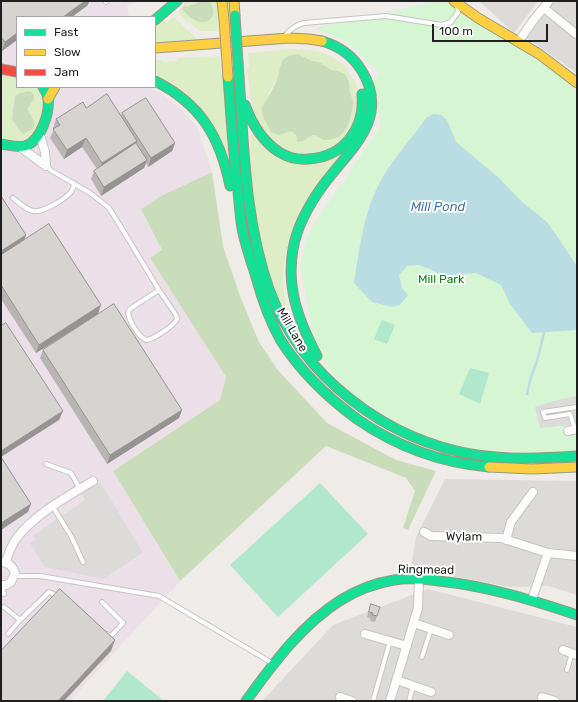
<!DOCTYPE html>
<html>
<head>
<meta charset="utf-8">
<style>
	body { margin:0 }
	#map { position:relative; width:578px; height:702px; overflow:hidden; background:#eeebe8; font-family:Rubik,sans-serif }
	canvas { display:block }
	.frame { position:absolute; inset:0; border:2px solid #1f1f1f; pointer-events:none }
	.legend { position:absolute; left:16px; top:16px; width:140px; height:72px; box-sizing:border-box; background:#fff; border:1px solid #a5a5a5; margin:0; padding:5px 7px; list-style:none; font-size:12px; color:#1f1f1f }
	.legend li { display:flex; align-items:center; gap:8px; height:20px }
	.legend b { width:20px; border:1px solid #a5a5a5 }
	.scale { position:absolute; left:432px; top:24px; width:116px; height:18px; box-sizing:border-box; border:2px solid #1f1f1f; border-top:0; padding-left:5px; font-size:12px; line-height:14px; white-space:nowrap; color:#1f1f1f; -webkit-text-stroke:3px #fff; paint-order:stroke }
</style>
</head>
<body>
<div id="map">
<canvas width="578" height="702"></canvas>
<div class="frame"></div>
<ul class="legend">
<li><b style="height:5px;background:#16e098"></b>Fast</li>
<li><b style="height:5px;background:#ffcf43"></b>Slow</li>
<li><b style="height:5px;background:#f24e42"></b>Jam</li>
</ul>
<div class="scale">100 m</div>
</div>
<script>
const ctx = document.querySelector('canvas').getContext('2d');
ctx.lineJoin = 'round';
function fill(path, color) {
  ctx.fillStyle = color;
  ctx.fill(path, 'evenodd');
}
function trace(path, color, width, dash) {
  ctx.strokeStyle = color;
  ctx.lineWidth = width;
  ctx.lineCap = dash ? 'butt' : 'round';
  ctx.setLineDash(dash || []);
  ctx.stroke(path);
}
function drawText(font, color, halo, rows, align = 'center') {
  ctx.font = font + ' Rubik,sans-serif';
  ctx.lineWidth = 4;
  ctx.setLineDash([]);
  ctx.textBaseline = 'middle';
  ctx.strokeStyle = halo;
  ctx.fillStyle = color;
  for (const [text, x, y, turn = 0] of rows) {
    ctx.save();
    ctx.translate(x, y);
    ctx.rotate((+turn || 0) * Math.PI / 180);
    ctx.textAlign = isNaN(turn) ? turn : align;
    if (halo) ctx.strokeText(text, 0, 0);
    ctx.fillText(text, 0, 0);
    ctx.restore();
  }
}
const residential = new Path2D(`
	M479 1H538L514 33Z
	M555 1H577V73L525 37Z
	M445 479 577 481V595L549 586 510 587 411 568 416 537Z
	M428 589 577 627V701H265L263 700 333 625Z`);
const industrial = new Path2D(`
	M1 1H138L127 6 129 17H17V87H148L162 94 181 109 197 127 212 172 161 196 141 209 162 250 150 258 226 377 220 400 113 471 180 581 70 701H1Z`);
const grass = new Path2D(`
	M181 1H218V31H200L178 13 181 9 191 18 208 1H202L186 7Z
	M174 17 197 39 155 43V26L164 20 167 23Z
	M287 40C302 40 318 41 332 46 365 60 377 100 362 131 351 156 328 173 311 195 290 222 279 264 285 298 286 307 289 314 293 321L290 322C271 284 257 241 252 197 250 177 251 156 251 135L253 134C264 150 281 161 301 163 363 168 393 85 339 52 323 42 304 42 286 43Z
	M292 49 315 51 331 56 343 64 356 83 360 100 349 135 323 154 289 153 265 136 252 106 247 69 249 67 248 53ZM298 54 312 61 319 62 333 70 342 72 349 81 350 92 354 104 346 129 319 138C312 132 305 139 297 142L295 133 291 131 279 135C266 127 264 122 261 108L268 98 270 91 277 79 283 60 286 58Z
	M220 56 221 74H223L230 169 216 134 155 76V60H162L164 62 177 61 178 58Z
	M1 75 17 78V87H38C41 92 43 96 43 102 43 115 35 141 19 142 14 142 7 140 1 139ZM15 96 34 99 27 107C29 116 41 121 29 131L20 132C18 128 15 124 13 120 10 113 13 103 15 96Z`);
const forest = new Path2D(`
	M202 1H208C219 10 212 27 197 21 191 19 186 13 181 9L185 5 186 7Z
	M298 54 312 61 319 62 332 70 338 71 345 74 349 81 350 92 354 104 348 125 343 133 339 137 329 140H324L314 135 310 136 303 141 297 142 296 135 291 131 279 135 271 132 264 119 261 108C267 100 274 88 277 79 280 73 279 66 283 60 286 56 293 55 298 54Z
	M30 91 34 95V99L27 109C33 120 42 127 23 134 20 132 14 122 12 119L15 96 20 93Z
	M212 172 223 246 240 296 259 342 277 369 327 423 396 460 436 471 408 530 403 528 415 491 406 478 326 446 180 581 113 471 220 400 226 377 150 258 162 250 141 209 161 196Z`);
const park = new Path2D(`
	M439 1H446L519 47 570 83 577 92V450L543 454 466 448 411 431 350 393 317 355 300 264 310 230 381 126 374 80 381 74 347 42 315 28Z`);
const pitch = new Path2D(`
	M382 320 395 325 387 344 374 339Z
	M470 368 489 373 480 404 459 394Z
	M320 483 368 534 278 617 230 565Z
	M127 671 164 701H103Z`);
const parking = new Path2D(`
	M577 396V424L540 428 535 407 561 399Z
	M100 482 143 553 103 579 45 567 30 543 36 539 34 535 85 500 82 494Z`);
const water = new Path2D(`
	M434 114 441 115 447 120 456 142 498 177 522 202 548 223 577 266V330L532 333 510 304 501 285 476 273 443 276 430 269 418 265 407 266 399 275 402 288 408 295 400 305 392 307 372 302 354 283C359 251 363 217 377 188 389 162 411 140 427 117Z`);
const stream = new Path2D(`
	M527 394 531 377 537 361 544 333`);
const lane = new Path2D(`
	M105 1 106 2
	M285 36C290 29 296 25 304 23L386 16 442 25 451 22 458 12 457 6
	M46 166 52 171 90 193 109 208 127 237 159 290 176 315 177 319C174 326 154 339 146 340 138 336 129 321 128 312L130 309 159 290
	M13 198C18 202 26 210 33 211 43 213 65 199 71 192 73 189 74 186 74 183
	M575 429 570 414 545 418 543 412 577 407
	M46 464 71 473 80 489
	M53 507 71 536 83 562
	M14 576H40L159 596 272 663
	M2 586 4 594
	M102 602 123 623 111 636 107 634
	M4 607 20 620 49 592 58 596
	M8 634 20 620
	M422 657 431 629
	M567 670 572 653
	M373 701 390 641
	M409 701 413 686`);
const street = new Path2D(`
	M544 8 576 34
	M519 41 532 22 549 1
	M40 135 45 152 46 166
	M20 147 46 166
	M568 431 577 429
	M424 532 431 536 501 538 548 553 577 556
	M506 540 511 522 533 492
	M6 562C8 554 11 547 16 539 32 516 68 496 93 481
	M1 585H6L11 582 15 573C13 566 9 563 2 562
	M532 599 548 553
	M414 623 449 635
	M365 634 407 646
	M563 650 577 655
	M397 680 431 692
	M340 697 352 701
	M542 697 555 701
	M390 701 418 608 419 579`);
const fast = new Path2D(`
	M155 20 177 1
	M228 77C231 115 233 153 238 191 239 203 240 216 242 228 245 244 251 261 256 277 262 299 269 319 280 339 300 371 327 397 357 419 396 446 442 463 489 467
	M239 77C244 148 245 221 269 289 301 377 387 441 477 455 510 460 544 458 577 456
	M155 81C201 104 220 137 230 186
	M245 105C252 124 262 141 279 152 287 157 298 160 308 159 344 157 365 129 362 94
	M1 144C9 145 17 148 25 146 41 141 50 113 48 98 47 94 45 90 43 87
	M317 356C299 322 286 288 293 249 297 226 310 203 324 184 349 150 391 119 362 71 353 56 339 46 322 41
	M246 701C273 664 301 625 341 600 357 590 376 583 394 580 409 577 425 579 439 581 487 586 532 600 577 615`);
const slow = new Path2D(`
	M222 1 224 19
	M234 1 235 15
	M454 1 478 18 539 54 577 83
	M155 48 289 38 309 39 322 41
	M48 99 55 87
	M489 467 532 469 577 467`);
const jam = new Path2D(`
	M1 69 17 72`);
const fastBridge = new Path2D(`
	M235 15 239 77`);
const slowBridge = new Path2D(`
	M224 19 228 77`);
const wall = new Path2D(`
	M1 1H89L88 5 72 17H17V40L2 51 1 49Z
	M86 108 121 116 122 113 175 143 172 151 148 167 146 163 144 168 101 196 91 179 94 171 97 169 82 147 64 159 50 138 54 129 53 128 56 119Z
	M1 196 26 235 24 240 98 314 36 353 1 299Z
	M43 350 182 410 179 418 107 464 40 358Z
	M371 604 377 616 375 622 370 621 371 619 367 617Z`);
const shadedWall = new Path2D(`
	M85 1H89L88 5 72 17H63Z
	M17 33V40L2 51 5 42Z
	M86 138 82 147 64 159 67 150Z
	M137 141 134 149 99 172 102 163Z
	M175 143 172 151 148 167 151 158Z
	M147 160 144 168 101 196 104 187Z
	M26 235 23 243 1 257V251Z
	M101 305 98 314 36 353 39 345Z
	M182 410 179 418 107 464 110 455Z
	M63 411 59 420 1 457V451Z
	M31 504 28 512 1 530V523Z
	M115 640 111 651 64 701H58Z`);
const building = new Path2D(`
	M1 1H85L63 17H17V33L5 42 1 37Z
	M107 94 137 141 102 163 86 138 67 150 53 129 60 125 56 119 83 102 86 108Z
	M146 98 175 143 151 158 122 113Z
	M136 143 147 160 104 187 94 171Z
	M1 196 26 235 1 251Z
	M49 224 101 305 39 345 1 285V255Z
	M114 304 182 410 110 455 43 350Z
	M6 323 63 411 1 451V326Z
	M1 457 31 504 1 523Z
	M60 589 115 640 58 701H2L1 700V651Z
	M371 604 380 607 377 616 372 615 373 613 369 612Z`);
const parkNames = [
	["Mill Park",441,280]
];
const streetNames = [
	["Mill Lane",292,330,60],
	["Wylam",464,537,1],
	["Ringmead",426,570,1]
];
const waterNames = [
	["Mill Pond",438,207]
];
fill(residential, '#dddbd9');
fill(industrial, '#ece0e8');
fill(grass, '#ddedc5');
fill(forest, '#caddbb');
fill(park, '#d5f5d3');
fill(pitch, '#b1e7cd');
fill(parking, '#dcdbd9');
fill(water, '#badde3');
trace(stream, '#badde3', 2.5);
trace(lane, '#c6c5c4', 6);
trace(street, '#c6c5c4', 10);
trace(fast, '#98987f', 11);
trace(slow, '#98987f', 11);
trace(jam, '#98987f', 11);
trace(lane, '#fcfcfc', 4);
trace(street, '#fcfcfc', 8);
trace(fast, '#16e098', 9);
trace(slow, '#ffcf43', 9);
trace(jam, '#f24e42', 9);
trace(fastBridge, '#a59784', 11, []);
trace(slowBridge, '#a59784', 11, []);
trace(fastBridge, '#16e098', 9);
trace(slowBridge, '#ffcf43', 9);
fill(wall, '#b8b5b4');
fill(shadedWall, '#969492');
fill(building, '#d6d3d1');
trace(building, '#969492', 1);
drawText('12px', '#058608', '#fff', parkNames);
drawText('12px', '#1f1f1f', '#fff', streetNames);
drawText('italic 13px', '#4079a6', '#fff', waterNames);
</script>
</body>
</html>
